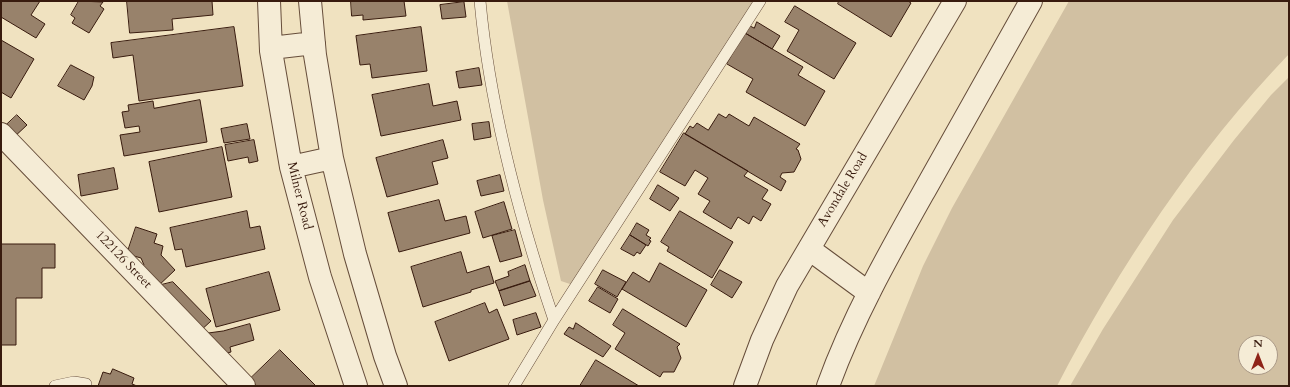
<!DOCTYPE html>
<html>
<head>
<meta charset="utf-8">
<style>
	body { margin:0 }
	#map { position:relative; width:1290px; height:387px; overflow:hidden; background:#f0e2c0; font-family:Cardo,serif }
	canvas { display:block }
	.frame { position:absolute; inset:0; border:2px solid #381b0e; pointer-events:none }
	.north { position:absolute; left:1238px; top:335px; width:40px; height:40px; box-sizing:border-box; background:#f5ecd6; border:1px solid #a99886; border-radius:50%; rotate:0deg; font-size:11px; font-weight:700; line-height:16px; text-align:center; color:#381b0e }
	.north::after { content:''; display:block; margin:auto; width:14px; height:18px; background:#8f2418; clip-path:polygon(50% 0,100% 100%,50% 72%,0 100%) }
</style>
</head>
<body>
<div id="map">
<canvas width="1290" height="387"></canvas>
<div class="frame"></div>
<div class="north">N</div>
</div>
<script>
const ctx = document.querySelector('canvas').getContext('2d');
ctx.lineJoin = 'round';
function fill(path, color) {
  ctx.fillStyle = color;
  ctx.fill(path, 'evenodd');
}
function trace(path, color, width, dash) {
  ctx.strokeStyle = color;
  ctx.lineWidth = width;
  ctx.lineCap = dash ? 'butt' : 'round';
  ctx.setLineDash(dash || []);
  ctx.stroke(path);
}
function drawText(font, color, halo, rows, align = 'center') {
  ctx.font = font + ' Cardo,serif';
  ctx.lineWidth = 3;
  ctx.setLineDash([]);
  ctx.textBaseline = 'middle';
  ctx.strokeStyle = halo;
  ctx.fillStyle = color;
  for (const [text, x, y, turn = 0] of rows) {
    ctx.save();
    ctx.translate(x, y);
    ctx.rotate((+turn || 0) * Math.PI / 180);
    ctx.textAlign = isNaN(turn) ? turn : align;
    if (halo) ctx.strokeText(text, 0, 0);
    ctx.fillText(text, 0, 0);
    ctx.restore();
  }
}
const green = new Path2D(`
	M507 1H764L579 287 561 281 543 200Z
	M1069 1H1289V54C1196 151 1119 267 1057 386H874L923 266 952 208Z
	M1289 77V386H1070L1103 329 1173 220 1234 140 1271 95ZM1246 343H1270V367H1246Z`);
const building = new Path2D(`
	M1 1H40L31 15 45 24 36 38 1 17Z
	M79 1 103 2 100 6 104 9 89 33 72 23 75 18 71 15Z
	M127 1H212L213 15 172 19 173 30 130 33Z
	M351 1H404L406 16 363 20V15L352 16Z
	M839 1H908L911 3 891 37 838 4Z
	M464 2 466 17 442 19 440 5Z
	M795 6 856 43 834 79 787 51 799 30 785 22Z
	M757 22 780 36 772 49 745 33 750 26 754 28Z
	M234 27 243 86 139 101 133 55 113 58 111 43Z
	M421 27 427 71 372 78 370 64 360 65 356 36Z
	M745 33 803 67 798 75 825 91 805 126 746 92 753 79 727 64Z
	M1 40 34 59 11 98 1 92Z
	M71 65 94 77 92 86 84 100 58 86Z
	M479 68 482 85 459 88 456 72Z
	M429 84 433 106 457 101 461 120 381 136 372 95Z
	M200 100 207 142 124 156 120 135 140 132 139 126 125 128 122 112 129 111 128 105 153 101 154 108Z
	M719 114 726 118 729 114 749 126 754 117 800 144 796 149 798 150 801 159 794 172 782 173 780 177 786 181 781 191 685 134 690 126 693 128 697 123 708 130Z
	M17 115 27 125 12 139 2 129Z
	M489 122 491 137 474 140 472 124Z
	M247 124 250 139 224 143 221 129Z
	M684 133 748 171 744 176 768 190 762 199 771 204 761 221 753 216 749 224 738 217 731 229 703 212 710 201 698 194 708 178 695 170 685 186 660 172Z
	M254 140 258 161 249 163 248 157 228 161 225 145Z
	M443 140 448 158 432 162 438 184 387 197 376 158Z
	M222 147 232 197 159 212 149 162Z
	M114 168 118 189 81 196 78 175Z
	M500 175 504 191 481 196 477 181Z
	M658 185 679 198 670 211 650 199Z
	M439 200 445 221 466 216 470 233 399 252 388 213Z
	M504 202 512 229 483 238 475 212Z
	M247 211 250 228 260 226 265 249 186 267 182 249 175 250 170 228Z
	M680 211 733 242 712 278 667 251 669 247 661 242Z
	M637 223 649 230 646 235 651 238 649 240 651 241 648 246 630 235Z
	M136 227 157 234 154 243 163 246 161 255 175 270 156 288 139 270 144 265 141 258 127 254Z
	M515 230 522 256 500 262 492 236Z
	M630 235 646 245 640 254 637 252 634 256 621 249Z
	M1 244H55V268H42V298H16V345H1Z
	M461 252 467 273 489 266 494 283 471 290V292L423 307 411 267Z
	M660 263 707 290 686 327 622 289 633 272 649 282Z
	M525 265 530 281 499 291 495 281 509 276 508 272Z
	M603 270 626 282 617 297 595 284Z
	M720 270 742 282 732 298 711 285Z
	M269 272 280 310 216 327 206 289Z
	M530 281 536 296 504 306 499 291Z
	M173 282 211 321 199 332 161 285Z
	M598 287 618 299 610 313 589 301Z
	M485 303 489 313 497 309 509 339 449 361 435 322Z
	M623 309 680 344 677 347 681 358 674 372H663L660 377 615 349 625 333 613 325Z
	M536 313 541 327 517 335 513 320Z
	M576 323 611 346 603 357 564 334 569 327 573 329Z
	M250 324 254 340 230 347 231 352 220 355 201 334 223 331Z
	M280 350 316 386H257L250 379Z
	M596 360 639 386H580Z
	M113 369 134 378 132 384 137 386H98L103 372 110 374Z`);
const service = new Path2D(`
	M480 1C490 110 519 217 554 320
	M55 386 74 382 86 384
	M514 386 554 320 760 1`);
const minor = new Path2D(`
	M269 1 271 51 291 167 320 277 356 386
	M310 1 315 55 332 158 355 254 385 356 396 386
	M271 48 314 43
	M1 134 244 386
	M291 167 332 158
	M809 249 869 293
	M745 386 762 340 787 286 955 1
	M828 386C853 317 890 252 926 188 961 126 996 63 1031 1`);
const streetNames = [
	["Avondale Road",843,190,-59],
	["Milner Road",299,196,76],
	["122126 Street",123,260,46]
];
fill(green, '#d1c0a2');
fill(building, '#98826b');
trace(building, '#381b0e', 1);
trace(service, '#664d3a', 12);
trace(minor, '#664d3a', 24);
trace(service, '#f5ecd6', 11);
trace(minor, '#f5ecd6', 22);
drawText('13px', '#381b0e', '#f5ecd6', streetNames);
</script>
</body>
</html>
